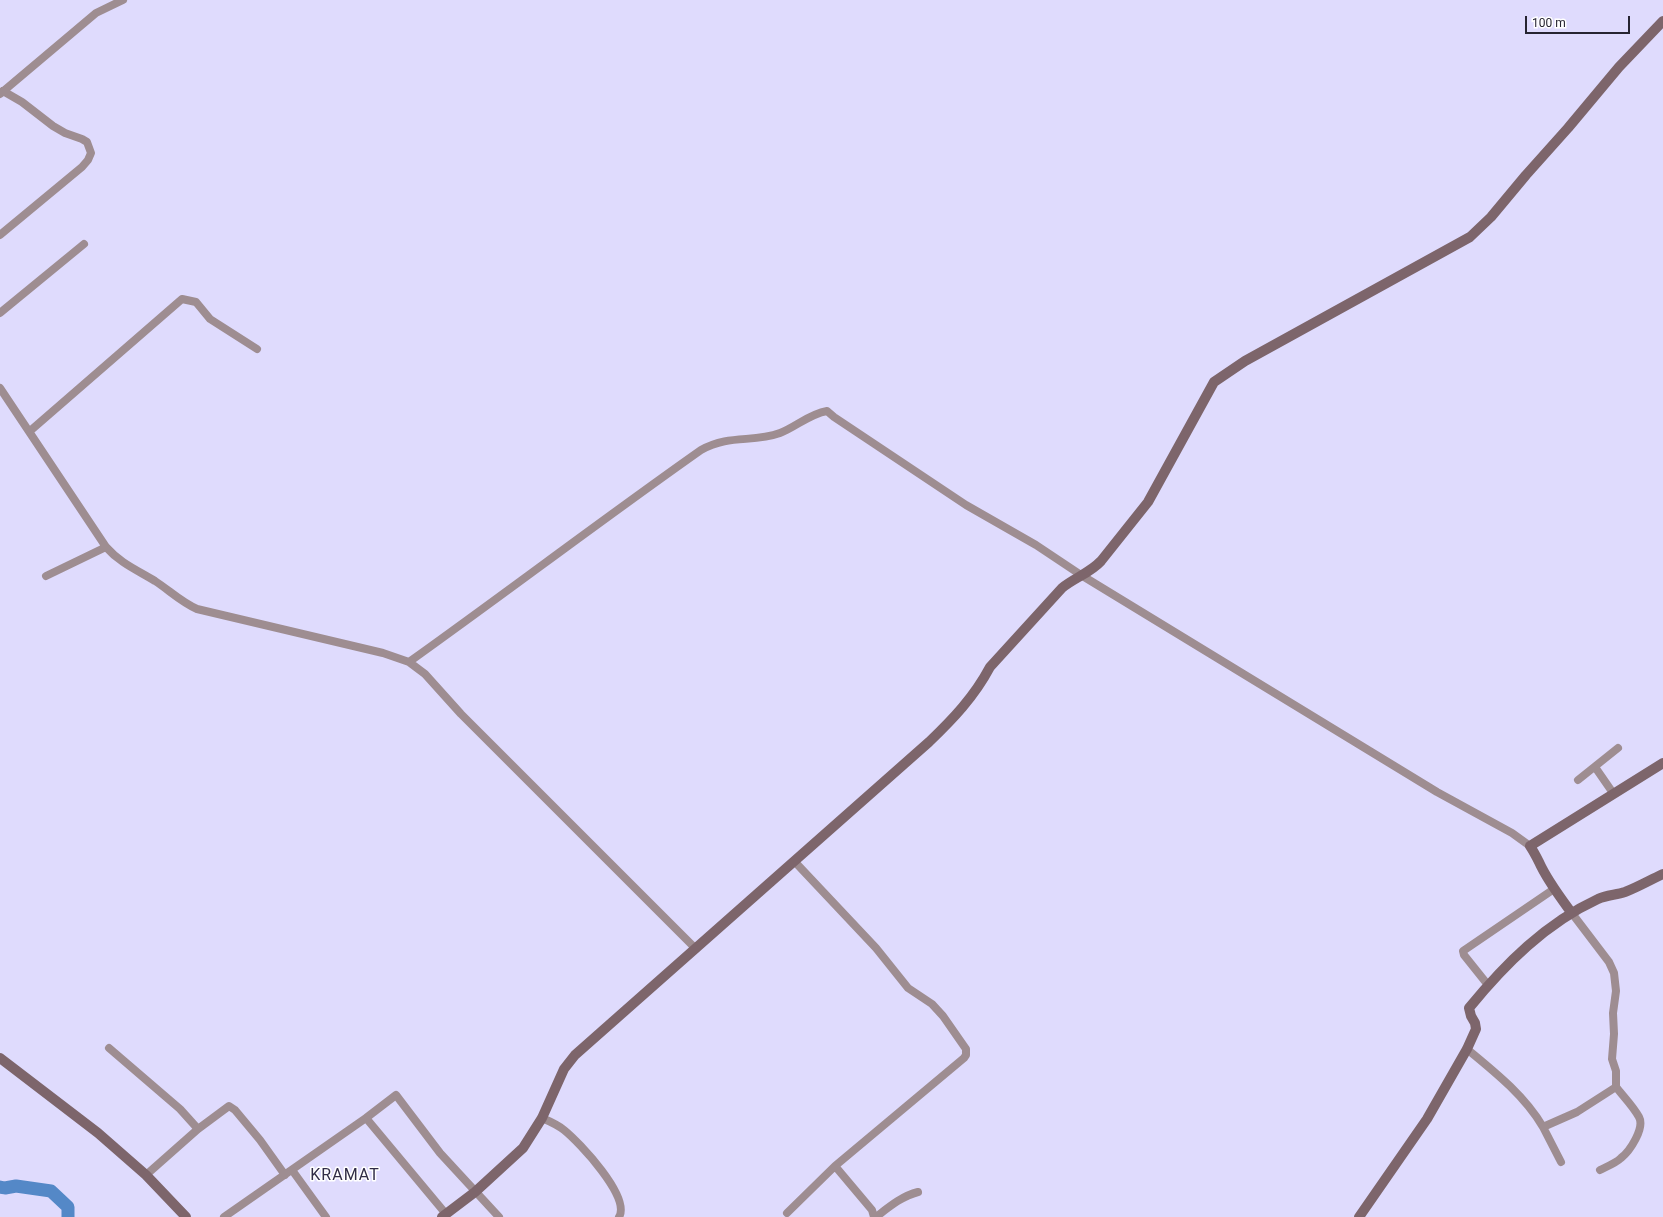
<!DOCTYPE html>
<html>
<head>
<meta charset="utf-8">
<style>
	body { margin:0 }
	#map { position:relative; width:1663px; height:1217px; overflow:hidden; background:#dfdbfd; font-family:Roboto,sans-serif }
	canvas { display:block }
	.scale { position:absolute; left:1525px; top:16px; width:105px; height:18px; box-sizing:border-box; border:2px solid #262431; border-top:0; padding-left:5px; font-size:12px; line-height:14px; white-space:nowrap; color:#262431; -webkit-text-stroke:3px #fff; paint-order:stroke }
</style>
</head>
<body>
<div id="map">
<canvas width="1663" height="1217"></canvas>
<div class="scale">100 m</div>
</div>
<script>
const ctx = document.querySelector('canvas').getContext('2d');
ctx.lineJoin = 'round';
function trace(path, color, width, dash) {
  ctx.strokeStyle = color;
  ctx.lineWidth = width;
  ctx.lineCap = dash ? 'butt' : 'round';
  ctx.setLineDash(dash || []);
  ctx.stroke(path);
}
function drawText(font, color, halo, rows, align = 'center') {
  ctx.font = font + ' Roboto,sans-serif';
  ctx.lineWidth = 3;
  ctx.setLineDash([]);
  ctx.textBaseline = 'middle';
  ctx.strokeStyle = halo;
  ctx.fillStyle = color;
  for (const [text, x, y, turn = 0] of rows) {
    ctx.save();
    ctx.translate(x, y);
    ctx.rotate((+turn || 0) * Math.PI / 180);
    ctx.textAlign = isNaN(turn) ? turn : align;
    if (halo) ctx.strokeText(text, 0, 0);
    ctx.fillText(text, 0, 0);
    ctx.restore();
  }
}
const river = new Path2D(`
	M0 1187 5 1188 16 1186 51 1191 68 1207V1217`);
const street = new Path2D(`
	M0 94 96 13 123 0
	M0 235 82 167 88 160 91 153 87 142 82 139 65 133 53 126 22 102 3 91
	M0 313 84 244
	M0 388 106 547C120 563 137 570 155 581 169 590 181 602 197 609L383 653 409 662 425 674 461 714 696 949
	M30 431 182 299 196 302 210 319 257 349
	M46 576 106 547
	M409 662C507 592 603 519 701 450 730 434 752 443 780 433 796 427 809 414 827 411L834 417 966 505 1036 545 1081 575 1437 792 1512 833 1530 846
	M1595 767 1613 793
	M1578 780 1618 748
	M795 862 876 948 908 988 932 1004 943 1016 966 1049V1055L964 1058 835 1166 872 1210 874 1217
	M1488 985 1464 955 1463 951 1554 889
	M109 1048 180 1109 198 1129
	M1467 1049C1495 1072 1525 1096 1543 1127L1577 1112 1616 1087V1071L1612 1059 1614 1034 1613 1013 1616 991 1614 973 1609 962 1571 912
	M366 1118 446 1214
	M542 1118C549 1121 558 1125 564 1130 579 1142 631 1197 619 1217
	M1543 1127 1561 1162
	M292 1170 326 1217
	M1600 1170C1606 1167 1616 1163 1621 1158 1630 1151 1645 1128 1639 1117 1633 1106 1623 1096 1616 1087
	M146 1175 198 1129 229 1106 235 1110 260 1140 285 1175
	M787 1213 835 1166
	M224 1217 366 1118 396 1095 440 1153 499 1217
	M876 1217C889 1207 902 1196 918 1192`);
const secondary = new Path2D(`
	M1571 912C1560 897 1547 880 1539 862 1536 856 1534 852 1530 846L1663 763
	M0 1058 98 1133 146 1175 186 1217
	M442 1217 475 1192 523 1148 542 1118 564 1069 575 1055 929 742C953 719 974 697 990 667L1062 588C1074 578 1090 573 1101 561L1148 502 1214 382 1245 361 1470 237 1491 217 1526 175 1568 128 1619 67 1663 21
	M1359 1217 1427 1119 1467 1049 1476 1029 1475 1023 1471 1016 1469 1008C1505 964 1546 923 1598 899 1606 895 1616 895 1625 892 1638 887 1650 880 1663 874`);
const quarterNames = [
	["KRAMAT",345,1176]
];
trace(river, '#5488c7', 13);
trace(street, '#9e8d91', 8);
trace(secondary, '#7d656b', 10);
ctx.letterSpacing = '1px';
drawText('16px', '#302c46', '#fff', quarterNames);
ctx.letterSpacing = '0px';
</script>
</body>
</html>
